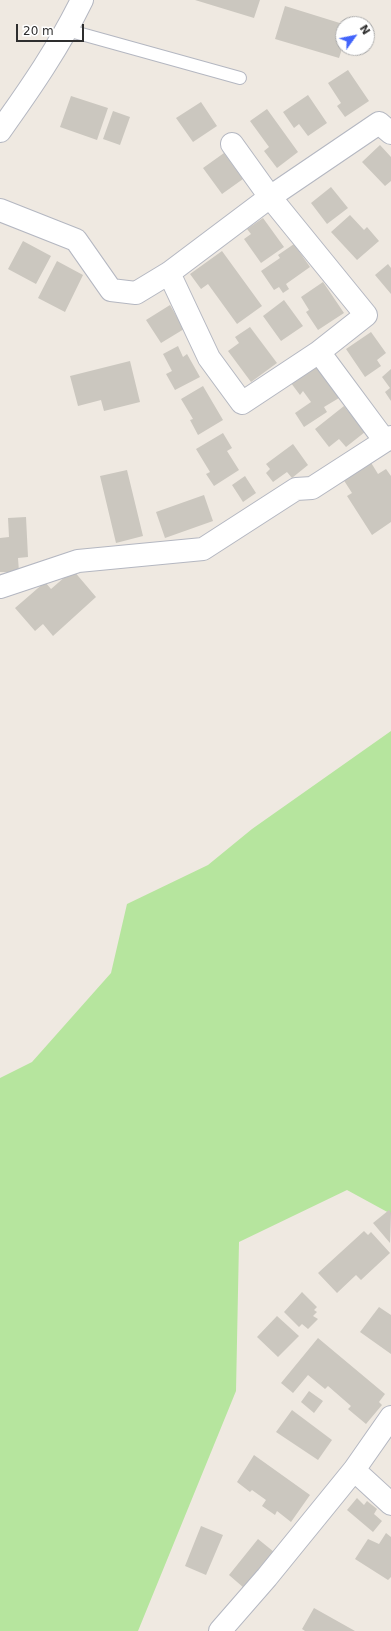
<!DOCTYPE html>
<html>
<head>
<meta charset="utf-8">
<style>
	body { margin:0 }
	#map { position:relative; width:391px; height:1631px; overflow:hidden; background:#efe9e1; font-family:"DejaVu Sans",sans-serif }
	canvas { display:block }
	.north { position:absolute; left:335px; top:16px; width:40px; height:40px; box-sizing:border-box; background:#fff; border:1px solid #ababab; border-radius:50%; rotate:57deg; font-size:11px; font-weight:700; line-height:16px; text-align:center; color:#2e2e2e }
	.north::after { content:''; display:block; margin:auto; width:14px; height:18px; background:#4264fb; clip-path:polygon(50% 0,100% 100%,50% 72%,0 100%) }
	.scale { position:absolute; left:16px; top:24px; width:68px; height:18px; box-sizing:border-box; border:2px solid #2e2e2e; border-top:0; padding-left:5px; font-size:12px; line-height:14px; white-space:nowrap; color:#2e2e2e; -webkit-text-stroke:3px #fff; paint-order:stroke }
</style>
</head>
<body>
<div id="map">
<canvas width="391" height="1631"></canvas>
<div class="north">N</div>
<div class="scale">20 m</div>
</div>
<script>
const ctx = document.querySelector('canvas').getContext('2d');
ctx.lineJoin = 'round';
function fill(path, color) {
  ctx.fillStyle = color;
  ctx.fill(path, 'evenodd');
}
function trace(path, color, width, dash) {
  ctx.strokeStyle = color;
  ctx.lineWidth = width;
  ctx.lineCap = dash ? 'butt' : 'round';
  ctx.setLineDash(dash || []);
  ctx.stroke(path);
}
const green = new Path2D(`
	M391 731V1214L347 1190 239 1242 236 1391 138 1631H0V1078L32 1062 111 973 127 904 208 865 252 829Z`);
const building = new Path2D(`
	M195 0H260L254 18Z
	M285 6 343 24V46L339 58 275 39Z
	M348 70 369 101 345 117 337 106 341 103 328 83Z
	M308 95 327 123 308 136 299 124 294 128 283 112Z
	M71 96 108 108 97 140 60 127Z
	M201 102 217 126 193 142 176 118Z
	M267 109 298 152 277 168 264 151 269 147 250 121Z
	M113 111 130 117 120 145 103 139Z
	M380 145 391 157V181L385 186 362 162Z
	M224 153 243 179 222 194 203 168Z
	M331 187 348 208 327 224 311 203Z
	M350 215 364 230 367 227 379 241 357 260 331 232Z
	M263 218 284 247 261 263 244 239 251 234 247 229Z
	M23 241 51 256 36 284 8 269Z
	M294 244 310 267 286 284 289 289 283 293 279 287 274 290 261 271 280 258 278 255Z
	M222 251 262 306 237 324 208 284 201 289 190 274Z
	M57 261 83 275 65 312 38 298Z
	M388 264 391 268V294L375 275Z
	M323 282 344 313 318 330 306 312 309 310 301 297Z
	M284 300 303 326 281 341 263 316Z
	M170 305 184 329 161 343 146 320Z
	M250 327 277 363 251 382 228 351 239 343 235 337Z
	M371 332 386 353 377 360 381 366 365 377 346 349Z
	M178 346 183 357 187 354 200 377 175 390 166 374 172 371 163 354Z
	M130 361 140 402 104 411 101 400 78 406 70 376Z
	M318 365 339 398 324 407 327 412 304 427 295 413 311 402 303 391 300 395 291 383Z
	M391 369V401L385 392 390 388 382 377Z
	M203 386 223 420 198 435 190 420 193 419 181 399Z
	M344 406 365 432 346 447 339 439 329 447 315 429Z
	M223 433 232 448 227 451 239 470 214 486 206 474 210 472 196 449Z
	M293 444 308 465 292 478 287 472 273 482 266 473 270 469 266 464Z
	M370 461 378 474 386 469 391 476V522L372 535 347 496 352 493 343 479Z
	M127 470 143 536 116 543 100 476Z
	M245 476 256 493 243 502 232 485Z
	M204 495 213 521 165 538 156 512Z
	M26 517 28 557 18 558 19 572H0V538L9 537 8 518Z
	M73 570 96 597 53 636 43 624 35 631 15 608 45 582 51 589Z
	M389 1210 391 1213 390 1243 373 1223Z
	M364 1231 368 1235 371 1232 390 1253 361 1280 356 1275 337 1293 318 1273Z
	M302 1292 317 1307 314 1310 317 1312 313 1316 318 1319 308 1329 302 1324 299 1327 284 1312Z
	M379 1307 391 1315V1354L360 1332Z
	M277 1316 299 1336 278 1357 257 1337Z
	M318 1338 385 1394 379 1402 382 1405 366 1424 348 1409 351 1406 328 1386 325 1389 308 1375 293 1393 281 1383Z
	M309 1391 323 1401 314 1413 301 1402Z
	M292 1410 332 1440 318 1460 276 1432Z
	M254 1455 310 1495 291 1522 277 1511 275 1515 262 1506 266 1500 252 1490 250 1492 237 1482Z
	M357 1498 364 1505 367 1501 377 1509 374 1514 382 1521 373 1532 347 1510Z
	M201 1526 223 1535 206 1575 185 1566Z
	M386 1533 391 1537V1577L388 1580 355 1559 368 1539 379 1544Z
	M258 1539 274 1552 244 1588 229 1575Z
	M314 1608 355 1631H305L302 1629Z`);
const lane = new Path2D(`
	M67 30 240 78`);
const street = new Path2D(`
	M0 210 76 240 111 290 136 293 169 273 270 197 379 123 391 133
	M169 273 209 358 242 403 319 352 366 315 270 197 232 144
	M319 352 385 441
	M0 587 78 561 203 549 296 489 312 488 391 437
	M354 1470 391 1504
	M220 1631 267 1577 354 1470 391 1417`);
const secondary = new Path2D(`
	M0 131C30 89 59 47 82 0`);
fill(green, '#b6e59e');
fill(building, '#cbc7bf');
trace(lane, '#b4b7c1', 14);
trace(street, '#b4b7c1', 24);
trace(secondary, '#b4b7c1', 24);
trace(lane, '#fff', 12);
trace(street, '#fff', 22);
trace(secondary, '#fff', 22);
</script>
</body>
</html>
